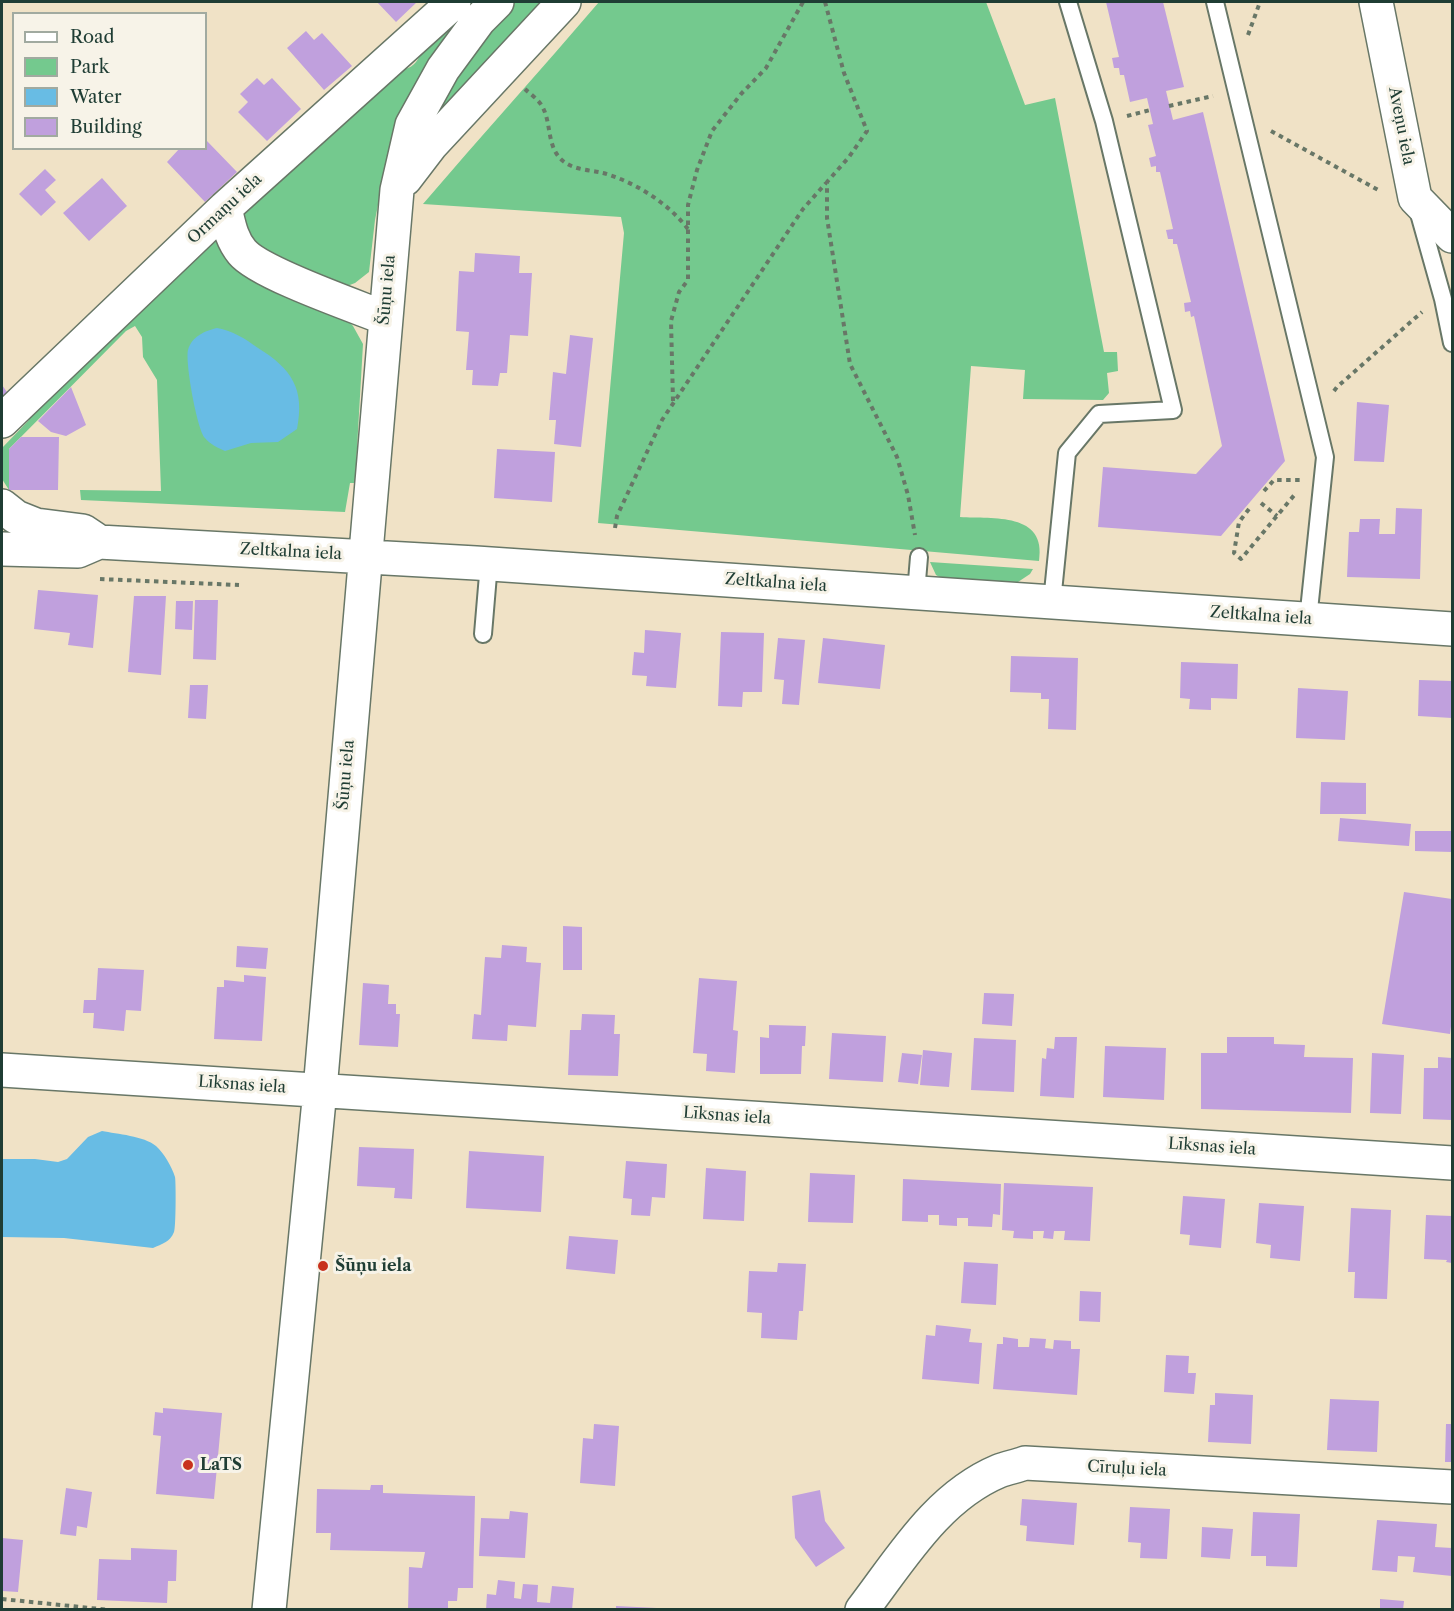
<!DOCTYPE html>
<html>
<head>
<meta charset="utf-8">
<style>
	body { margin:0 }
	#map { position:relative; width:1454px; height:1611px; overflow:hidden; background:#f0e2c6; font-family:"Libre Caslon Text",serif }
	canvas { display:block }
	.frame { position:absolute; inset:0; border:3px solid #1f3d34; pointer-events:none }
	.legend { position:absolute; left:12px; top:12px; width:195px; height:138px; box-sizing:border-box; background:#f7f3e8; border:2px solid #a1aaa0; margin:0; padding:8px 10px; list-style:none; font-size:18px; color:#1f3d34 }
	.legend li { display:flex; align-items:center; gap:12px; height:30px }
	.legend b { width:30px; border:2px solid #a1aaa0 }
</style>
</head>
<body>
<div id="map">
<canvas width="1454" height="1611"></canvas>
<div class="frame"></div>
<ul class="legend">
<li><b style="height:8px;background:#fff"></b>Road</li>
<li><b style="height:16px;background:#74c98e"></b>Park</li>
<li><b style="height:16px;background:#68bce4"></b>Water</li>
<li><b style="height:16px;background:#c0a0dd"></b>Building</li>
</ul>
</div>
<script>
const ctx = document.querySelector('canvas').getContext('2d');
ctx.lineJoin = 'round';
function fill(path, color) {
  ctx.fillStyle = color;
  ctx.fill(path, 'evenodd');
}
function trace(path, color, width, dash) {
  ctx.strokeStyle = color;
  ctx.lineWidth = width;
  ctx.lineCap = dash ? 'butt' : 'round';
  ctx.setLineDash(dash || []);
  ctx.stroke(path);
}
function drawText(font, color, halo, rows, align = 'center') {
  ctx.font = font + ' "Libre Caslon Text",serif';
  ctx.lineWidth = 6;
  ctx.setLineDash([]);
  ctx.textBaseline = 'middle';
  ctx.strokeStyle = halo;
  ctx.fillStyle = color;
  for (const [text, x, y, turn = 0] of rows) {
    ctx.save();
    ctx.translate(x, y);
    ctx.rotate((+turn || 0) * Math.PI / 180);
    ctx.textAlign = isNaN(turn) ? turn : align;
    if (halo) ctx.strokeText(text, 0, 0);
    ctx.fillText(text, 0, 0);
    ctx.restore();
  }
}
const green = new Path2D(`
	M469 2H481L385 170 375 220 369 272 355 283 342 288 257 254 242 216 401 70C412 68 417 63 421 53Z
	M512 2H549L426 134 428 118Z
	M599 2H986L1025 105 1055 98 1104 352H1117L1118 371 1107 373 1109 393 1103 400 1023 399 1025 370 971 366 960 517C993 519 1047 512 1039 561L598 523 624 233 621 217 423 204C481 136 541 70 599 2Z
	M217 231 341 313 353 326 363 344 355 483H350L345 512 81 500 80 490 161 491 157 380 143 357 142 337 135 326 126 331 9 449V490L2 479V448L29 420 24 415Z
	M930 562 1033 569 1030 574 1018 582 943 579 936 575Z`);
const water = new Path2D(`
	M217 328C233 331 244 338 258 348 292 369 305 389 297 429L278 442 251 443 225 451C218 448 210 444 205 438 197 429 185 362 188 350 192 336 205 331 217 328Z
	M102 1131C117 1134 144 1136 156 1146 164 1153 172 1167 175 1177 176 1181 176 1228 174 1232 170 1242 162 1244 153 1248L64 1238 2 1237V1159H35L58 1162 67 1159 88 1137Z`);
const building = new Path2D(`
	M377 2H417L396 22Z
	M1106 2H1163L1184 87 1166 91 1173 120 1203 112 1285 461 1221 536 1098 527 1103 467 1196 474 1222 446 1194 316 1191 317 1190 311 1185 312 1184 303 1191 302 1177 244H1173V239H1168L1166 230 1173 229 1160 172H1156V166L1151 167 1149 158 1156 156 1148 125 1153 124 1147 98 1130 102 1124 75H1120L1119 68H1114L1112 58 1119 57Z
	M306 31 314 40 322 33 352 66 324 90 287 48Z
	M257 78 264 85 272 78 301 109 267 141 238 112 248 102 240 94Z
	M207 141 237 172 205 202 167 162 180 148H206Z
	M45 169 56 180 45 190 56 202 41 216 19 194Z
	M102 178 127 206 89 241 63 213Z
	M475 253 520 256 519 273H532L528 336 510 335 507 373H500L498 386 472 385 473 370H466L469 332 456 331 459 271 474 272Z
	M570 335 593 338 581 447 554 444 556 420H549L553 372 566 374Z
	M2 385 7 392 2 397Z
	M71 387 86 425 66 436 51 432 38 421Z
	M1357 402 1389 405 1384 462 1354 461Z
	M21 437H59L58 490H9V449Z
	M497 449 555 452 552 502 494 498Z
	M1396 508 1422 509 1420 579 1347 577 1349 532H1359L1360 519H1380L1379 534H1395Z
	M38 590 98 595 93 648 68 645 70 633 34 629Z
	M134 596H166L161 675 128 672Z
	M195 600H218L216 660 193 659Z
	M176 601H193L192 630 175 629Z
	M645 630 681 633 676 688 646 686 647 676 632 675 634 652 644 653Z
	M721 632 764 633 762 692H743L742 707 718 706Z
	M778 638 805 640 799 705 782 704 784 680 774 679Z
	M823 638 885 645 880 689 818 683Z
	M1011 656 1078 658 1076 730 1048 729 1049 699H1041V693L1010 692Z
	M1181 662 1238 664 1237 699 1211 698V710L1189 709 1190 699 1180 698Z
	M1419 680 1452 681V718L1418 716Z
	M190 685H208L206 719 188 718Z
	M1298 688 1348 691 1345 740 1296 738Z
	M1321 782 1366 783V814H1320Z
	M1340 818 1411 824 1409 846 1338 841Z
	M1415 831H1452V852L1415 851Z
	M1404 892 1452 899V1019L1450 1034 1382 1024Z
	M563 926 582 927V970H563Z
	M502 945 527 947 526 962 541 963 536 1027 508 1025 507 1041 472 1039 474 1014 481 1015 485 957 501 958Z
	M237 946 268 948 266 969 236 967Z
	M98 968 144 970 141 1011 126 1010 124 1031 93 1028 94 1013H83L84 1000H96Z
	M244 975 266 977 262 1041 214 1039 217 987H224V980L244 982Z
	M699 978 737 981 733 1030 738 1031 735 1073 706 1071 707 1054 693 1053Z
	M363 983 389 985 388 1004H396V1014H400L398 1047 359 1045Z
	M984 993 1014 994 1012 1026 982 1024Z
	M582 1014 615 1015 614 1034H620L618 1076 568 1075 570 1030H581Z
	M769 1025 806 1026 805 1046H802L801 1074H760V1037L769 1038Z
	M832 1033 886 1036 883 1082 829 1079Z
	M1055 1037H1077L1074 1098 1040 1096 1042 1058 1046 1059 1047 1048 1054 1049Z
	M1227 1037H1274V1044L1305 1045 1304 1057 1353 1058 1351 1113 1201 1109V1053H1227Z
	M974 1038 1016 1040 1014 1092 971 1090Z
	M1105 1046 1166 1048 1164 1100 1103 1097Z
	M923 1050 952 1053 949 1087 920 1085Z
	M902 1053 922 1055 918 1084 898 1082Z
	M1372 1053 1404 1055 1401 1114 1370 1113Z
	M1438 1057 1452 1058V1120L1423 1119 1424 1068H1438Z
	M359 1147 414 1149 412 1199 394 1198 395 1188 357 1186Z
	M469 1151 544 1156 541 1212 466 1208Z
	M626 1161 667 1164 665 1198 652 1197 650 1216 631 1215 632 1199 623 1198Z
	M706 1168 746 1171 744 1221 703 1219Z
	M810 1173 855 1175 853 1223 808 1222Z
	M903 1179 1001 1184 1000 1215 993 1214 992 1227 968 1226V1218H957V1226L939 1225V1215H928V1222L902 1221Z
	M1004 1183 1093 1187 1090 1241 1064 1240 1065 1231H1054L1053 1239 1043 1238 1044 1231H1033V1239L1013 1238 1014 1231 1002 1230Z
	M1183 1196 1225 1199 1221 1248 1189 1245 1190 1235 1180 1234Z
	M1259 1203 1304 1206 1300 1261 1270 1258 1271 1245 1256 1243Z
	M1351 1208 1391 1210 1387 1299 1354 1298 1355 1272H1348Z
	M1426 1215 1452 1216V1263L1446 1262 1447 1260 1424 1259Z
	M569 1236 618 1240 615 1274 566 1269Z
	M964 1262 998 1264 996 1305 961 1303Z
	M778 1263 806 1264 803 1311H799L797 1340 761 1338 762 1313 747 1312 749 1271 777 1272Z
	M1080 1291 1101 1292 1100 1322 1079 1321Z
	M936 1325 971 1329 969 1342 982 1343 979 1384 922 1379 926 1335 935 1336Z
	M1003 1337 1018 1339V1347H1029L1030 1338 1046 1339 1045 1348 1053 1349 1054 1340 1071 1341V1349H1080L1077 1395 993 1389 997 1344H1003Z
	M1166 1355 1189 1356 1188 1373H1196L1194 1394 1164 1392Z
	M1215 1393 1253 1395 1251 1444 1208 1442 1210 1405H1215Z
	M1330 1399 1379 1401 1377 1452 1327 1450Z
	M163 1408 222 1413 214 1499 156 1494 161 1436 153 1435 155 1412 163 1413Z
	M594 1424 619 1426 615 1486 580 1483 583 1438 593 1439Z
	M1446 1424H1452V1462H1445Z
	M371 1485H383V1493L475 1496 473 1588H458L457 1601H448V1610H408L409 1567 422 1568 425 1552 330 1550 331 1533H316L317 1489 370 1490Z
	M66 1488 92 1492 87 1528 77 1526 76 1536 60 1534Z
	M820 1490 825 1521 845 1548 816 1567 795 1538 792 1496Z
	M1022 1499 1077 1503 1074 1545 1026 1541 1027 1526 1020 1525Z
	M1130 1507 1170 1509 1167 1559 1140 1558 1141 1543 1128 1542Z
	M510 1511 528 1513 525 1558 479 1556 481 1518 509 1519Z
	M1253 1512 1300 1514 1297 1567 1266 1566V1556H1251Z
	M1377 1520 1437 1524 1435 1547 1452 1548V1576L1413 1572 1415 1557 1398 1556 1397 1572 1372 1570Z
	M1202 1527 1233 1529 1230 1559 1201 1557Z
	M2 1538 23 1540 18 1592 2 1591Z
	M131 1548 177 1550 176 1581H168L167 1603 97 1600 99 1559 131 1560Z
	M498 1580 515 1582 514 1598 521 1599 523 1584 538 1585 537 1602 550 1603 552 1586 574 1588 572 1610H486L487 1594 496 1595Z
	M1380 1599 1404 1601 1403 1610H1380Z
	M616 1606 657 1608V1610H616Z`);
const path = new Path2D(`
	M825 2 844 73 867 131 849 157 827 182V218L850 364 897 457 908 495 915 535
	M1248 35 1260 2
	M525 89C530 94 538 99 542 106 552 123 546 147 563 161 574 170 590 170 603 173 635 182 668 203 688 229
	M1169 106 1213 96
	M1127 116 1150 110
	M1271 131 1380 191
	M1334 391 1337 387 1422 312
	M673 401 671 321 679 292 688 280V205L697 170 712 131 741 94 766 68 803 2
	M1264 491 1274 480H1300
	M1261 503 1277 516
	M1249 509 1239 522 1234 553 1241 559 1296 493
	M615 528 617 516 662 420 803 209 826 183
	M100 579 239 585
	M2 1599 110 1610`);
const lane = new Path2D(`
	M1215 2 1325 457 1308 620
	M1418 210 1443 299 1452 343
	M916 593 919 557
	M1052 602 1067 453 1099 414 1173 410 1104 121 1068 2
	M483 634 489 563`);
const street = new Path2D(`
	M1376 2 1415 198 1452 236
	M405 179 431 145 564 2
	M225 208C229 224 231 239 242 252 259 273 355 306 385 318
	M2 421 225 208 454 2
	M2 506 16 517 36 525 83 531 95 539
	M2 549 78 551 99 542 476 563 1452 629
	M2 1070 1452 1163
	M269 1610 320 1090 397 190 412 125 443 69 479 20 497 2
	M862 1610C901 1559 937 1497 999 1471 1007 1468 1017 1466 1025 1463L1452 1487`);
const markers = [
	[323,1266,6,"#c8321e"],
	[188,1465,6,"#c8321e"]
];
const streetNames = [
	["Aveņu iela",1401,126,79],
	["Ormaņu iela",225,209,-43],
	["Šūņu iela",387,290,-85],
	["Zeltkalna iela",291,552,3],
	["Zeltkalna iela",776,583,4],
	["Zeltkalna iela",1261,616,4],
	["Šūņu iela",346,775,-85],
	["Līksnas iela",242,1085,4],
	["Līksnas iela",727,1116,4],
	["Līksnas iela",1212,1147,4],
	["Cīruļu iela",1127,1469,3]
];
const poiNames = [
	["Šūņu iela",335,1266],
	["LaTS",200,1465]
];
fill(green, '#74c98e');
fill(water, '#68bce4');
fill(building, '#c0a0dd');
trace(lane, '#687767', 20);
trace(street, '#687767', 36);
trace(path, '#687767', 4, [4.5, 4.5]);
trace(lane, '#fff', 16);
trace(street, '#fff', 33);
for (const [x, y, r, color] of markers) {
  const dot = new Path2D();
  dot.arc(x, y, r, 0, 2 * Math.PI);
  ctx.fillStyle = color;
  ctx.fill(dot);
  trace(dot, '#f7f3e8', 2);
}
drawText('16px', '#1f3d34', '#f7f3e8', streetNames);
drawText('bold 16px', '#1f3d34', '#f7f3e8', poiNames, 'left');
</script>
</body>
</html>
